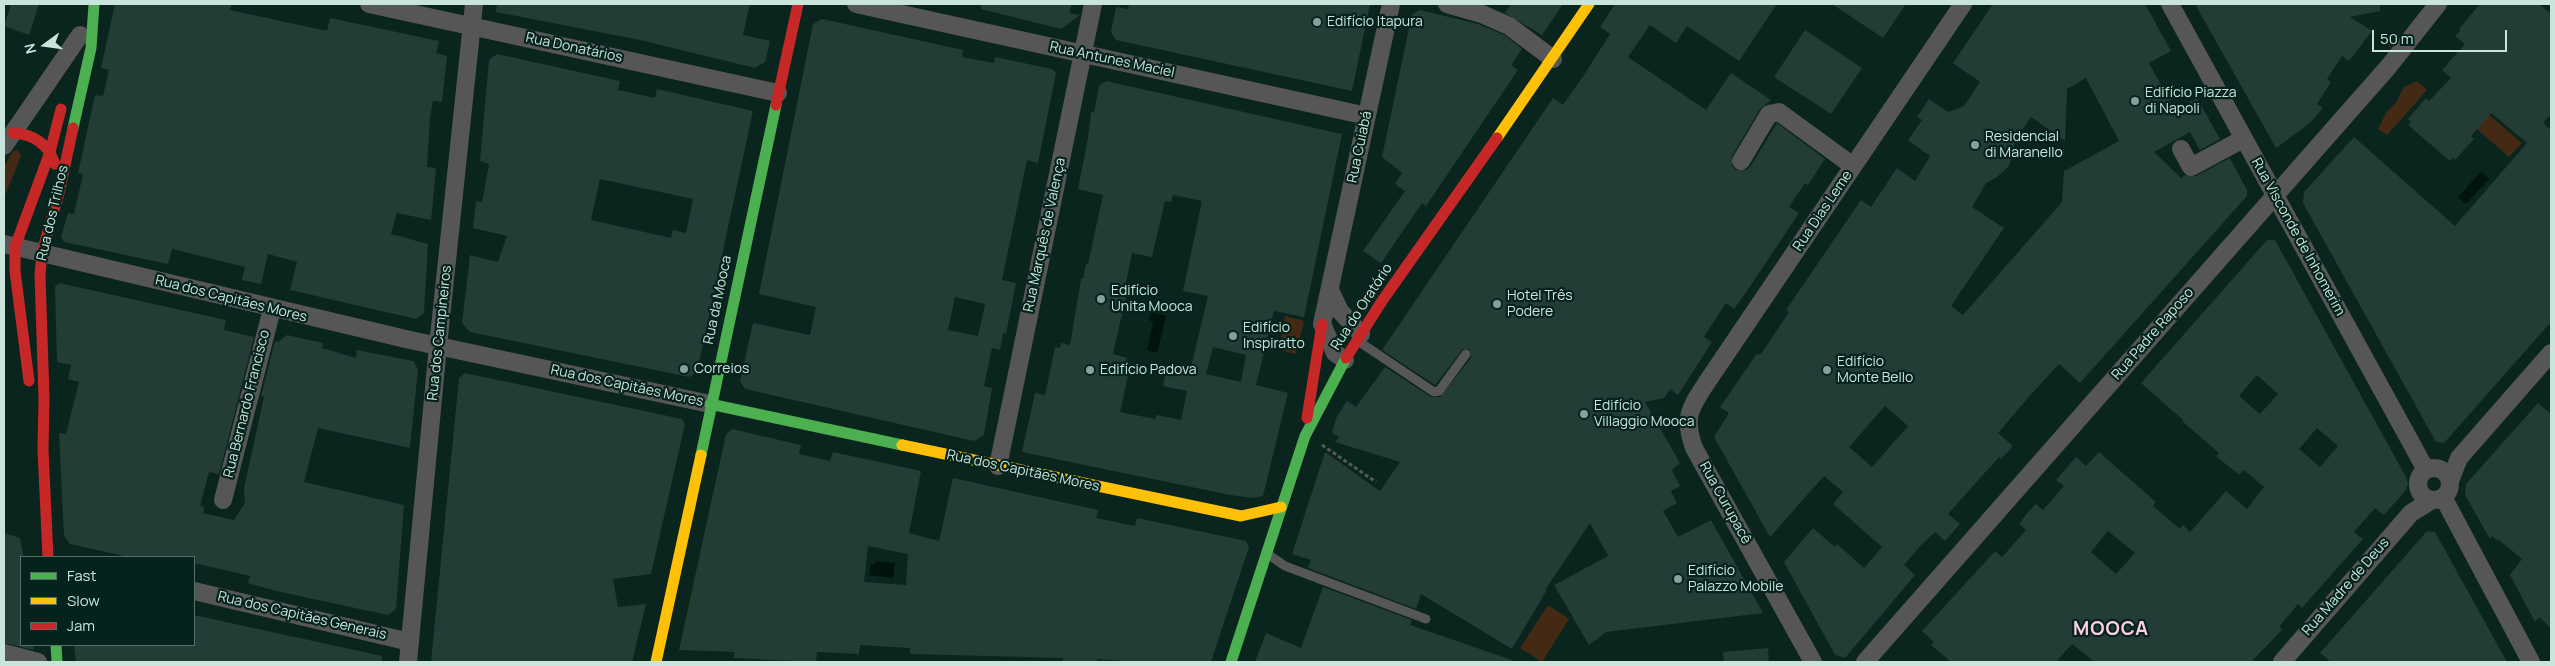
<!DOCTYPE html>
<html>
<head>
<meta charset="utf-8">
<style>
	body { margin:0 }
	#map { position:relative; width:2555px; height:666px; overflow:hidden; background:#0a241e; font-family:Manrope,sans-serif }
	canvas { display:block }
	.frame { position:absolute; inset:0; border:5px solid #c8e4db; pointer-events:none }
	.legend { position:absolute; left:20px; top:556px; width:175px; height:90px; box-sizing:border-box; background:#05231c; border:1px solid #537068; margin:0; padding:6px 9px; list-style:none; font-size:15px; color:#c8e4db }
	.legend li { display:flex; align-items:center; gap:10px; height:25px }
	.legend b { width:25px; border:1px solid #537068 }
	.north { position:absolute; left:20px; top:20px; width:50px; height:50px; -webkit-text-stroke:4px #05231c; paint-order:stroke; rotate:256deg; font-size:14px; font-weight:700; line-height:20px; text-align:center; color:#c8e4db }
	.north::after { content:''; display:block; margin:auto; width:18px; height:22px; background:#c8e4db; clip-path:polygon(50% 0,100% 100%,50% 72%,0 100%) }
	.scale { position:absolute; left:2372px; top:30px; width:135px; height:22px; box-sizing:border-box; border:2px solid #c8e4db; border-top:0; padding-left:6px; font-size:15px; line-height:18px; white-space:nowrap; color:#c8e4db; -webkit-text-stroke:4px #05231c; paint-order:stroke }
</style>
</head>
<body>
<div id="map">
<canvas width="2555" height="666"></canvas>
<div class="frame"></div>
<ul class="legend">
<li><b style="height:6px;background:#4caf50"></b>Fast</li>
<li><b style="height:6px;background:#ffc107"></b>Slow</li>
<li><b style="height:6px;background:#c62828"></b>Jam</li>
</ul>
<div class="north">N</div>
<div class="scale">50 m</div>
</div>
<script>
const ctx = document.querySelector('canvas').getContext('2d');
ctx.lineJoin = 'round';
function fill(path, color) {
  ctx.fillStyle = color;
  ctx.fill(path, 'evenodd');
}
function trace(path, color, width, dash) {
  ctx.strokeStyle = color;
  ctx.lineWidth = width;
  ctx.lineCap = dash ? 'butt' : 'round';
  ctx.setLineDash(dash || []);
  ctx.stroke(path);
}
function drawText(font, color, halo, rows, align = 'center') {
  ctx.font = font + ' Manrope,sans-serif';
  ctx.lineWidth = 4.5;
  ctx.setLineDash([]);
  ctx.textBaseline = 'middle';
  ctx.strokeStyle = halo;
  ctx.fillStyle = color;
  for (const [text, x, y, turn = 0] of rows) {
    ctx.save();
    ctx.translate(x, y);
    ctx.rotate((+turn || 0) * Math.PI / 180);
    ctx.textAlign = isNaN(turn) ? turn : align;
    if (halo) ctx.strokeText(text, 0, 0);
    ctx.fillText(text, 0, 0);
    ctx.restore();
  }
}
const green = new Path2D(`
	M2417 81 2427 90 2387 135 2378 129 2387 111 2396 103 2404 87Z
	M2481 108 2522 143 2509 157 2469 122Z
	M18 150 21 156 4 198V167L13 151Z
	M1285 316 1304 321 1296 354 1279 350Z
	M1548 605 1569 619 1542 662 1520 648Z`);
const water = new Path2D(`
	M2481 172 2489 179 2466 204 2458 197Z
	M1151 312 1166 316 1157 353 1147 350 1153 322 1149 320Z
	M875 561 895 563 893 578 869 575 871 564H875Z`);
const building = new Path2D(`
	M11 4H39L29 35 4 26Z
	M115 4H232L230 10 327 31 330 18 439 41 436 53 447 56 442 102 433 101 430 118 427 167 436 168 431 220 397 213 391 234 428 244 424 313 416 319 290 290 297 262 268 254 261 284 242 280 245 267 172 249 168 264 64 242 61 237 68 213 74 214 83 174 78 173 95 95 103 96 109 70 101 68Z
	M497 4H750L743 35 770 41 765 62 755 68 640 40 496 12Z
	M981 4H1072L1069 13 1080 15 1061 29 981 9Z
	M1129 4H1370L1352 91 1116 40 1111 32 1116 7 1128 9Z
	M1511 4H1563L1542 35 1505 13Z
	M1615 4H1777L1739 61 1687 26 1676 43 1650 25 1628 57 1706 110 1731 73 1771 100 1760 109 1732 156V166L1736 170H1746L1750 167 1777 123 1825 159 1808 185 1805 183 1789 207 1799 213 1747 291 1734 309 1726 303 1707 332 1704 337 1712 342 1678 395 1670 389 1664 398 1645 402 1680 463 1672 470 1680 486 1671 491 1677 503 1663 511 1678 537 1711 520 1763 613 1606 632 1589 645 1554 585 1608 556 1590 523 1545 590 1548 588 1512 649 1421 594 1416 609 1308 568 1311 560 1292 554 1325 452 1380 491 1400 462 1335 442 1339 437 1332 433 1337 416 1347 401 1356 407 1385 367 1431 397H1440L1471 358 1470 349H1463L1435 385 1382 350 1553 98 1563 105 1582 78 1610 34 1600 27Z
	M1832 4H1906L1883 38Z
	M1993 4H2145L2171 51 2149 63 2175 110 2197 98 2220 139 2200 150 2190 132 2154 152 2181 178 2185 175 2196 176 2230 158 2247 190V196L2080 383 2059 364 2027 399 1998 433 2013 446 2001 459 1999 457 1948 514 1960 524 1945 541 1935 532 1921 545 1904 565 1915 575 1845 658 1835 655 1784 562 1813 528 1835 547 1837 544 1864 568 1882 547 1833 504 1843 492 1824 476 1770 537 1714 437 1729 413 1720 407 1756 355 1761 354 1789 312 1786 310 1861 200 1871 207 1897 168 1915 181 1930 156 1908 140 1922 120 1917 117 1929 99 1948 112 1964 106 1980 82 1953 63ZM2086 78 2119 141 2064 171 2062 202 1963 315 1951 306 2004 228 1972 207 1986 183 1997 177 2009 166 2014 152V142L2031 117 2065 141 2067 89ZM1885 406 1908 426 1872 467 1849 447Z
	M2195 4H2380V11L2350 17 2372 31 2349 61 2342 56 2327 79 2331 82 2317 104 2323 108 2310 123 2276 148Z
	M2480 4H2538L2551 13V114L2543 123 2551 130V322L2444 443 2436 442 2303 203 2304 192 2354 137 2455 226 2527 143 2491 113 2471 136 2474 139 2455 160 2453 158 2450 161 2408 125 2411 122 2408 119 2426 98 2429 101 2451 78 2442 70 2465 44 2455 36 2461 30 2459 29Z
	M1420 10 1478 24 1504 35 1522 49 1511 65 1518 70 1499 98 1426 206 1422 203 1381 263 1363 251 1405 191 1395 184 1402 173 1382 157 1412 14Z
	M822 19 963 50 962 57 994 63 995 57 1052 69 1056 73 1038 163 1027 160 1002 280 1016 283 1006 334 1003 333 1000 350 992 348 984 386 992 388 984 435 974 441 745 389 740 381 753 323 810 335 816 307 759 294 813 24ZM955 297 985 304 978 336 948 330Z
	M1805 30 1862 68 1831 114 1774 77Z
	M497 54 620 81 618 90 655 98 657 89 753 111 697 372 689 377 470 332 462 323 470 255 498 262 507 236 473 228 476 201 482 202 489 164 480 161 489 60ZM600 179 693 199 686 233 673 230 671 238 591 220Z
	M1106 81 1342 134 1304 317 1274 311 1256 385 1288 393 1263 496 1253 498 1230 495 1022 452 1035 393 1045 395 1055 347 1060 348 1061 343 1070 345 1081 279H1083L1086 264H1088L1103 195 1078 189 1088 138 1091 112H1094L1099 86ZM1173 195 1202 201 1183 291 1208 296 1190 371 1167 366 1163 386 1187 391 1181 420 1156 415 1155 419 1120 412 1131 363 1126 362 1127 358 1113 354 1128 288H1125L1132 253 1152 257 1165 201 1171 202ZM1213 347 1246 355 1241 382 1206 374Z
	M2267 240H2275L2406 477 2408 483 2406 490 2384 515 2375 508 2354 532 2363 539 2302 608 2298 604 2279 627 2282 630 2251 662H2095L2072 644 2056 662H1951L1931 645 1934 642 1922 631 1995 551 2002 557 2026 530 2019 524 2028 512 2036 504 2043 510 2064 486 2056 480 2076 457 2086 466 2099 452 2156 502 2153 506 2180 529 2183 525 2190 532 2226 491 2247 509 2264 487 2244 470 2239 475 2216 456 2219 453 2182 421 2183 420 2141 383ZM2257 375 2278 394 2260 414 2239 396ZM2317 428 2338 446 2320 467 2299 449ZM2108 531 2135 553 2116 574 2091 552Z
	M59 283 226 320 224 330 254 337 219 474 209 472 200 506 204 507 203 513 234 520 245 503 244 488 264 397 261 396 275 341 278 342 287 335 323 343 322 348 356 358 357 350 413 361 418 369 410 448 318 428 304 482 404 505 396 609 388 615 276 591 248 583 250 576 194 563V557H129L70 544 64 536 59 433 66 434 79 382 68 379 71 365 57 362 55 287Z
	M465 373 682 419 685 424 651 574 613 579 618 607 646 604 632 662H431L459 378Z
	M2538 403 2551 414V628L2539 617 2535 622 2510 575 2522 559 2499 540 2498 541 2492 536 2490 539 2465 495 2466 484Z
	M732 429 801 445 799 454 830 461 833 452 921 471 909 533 939 541 953 478 1098 510 1096 518 1135 526 1137 518 1246 541 1249 547 1211 662H1137L1097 659V662H1063V658L910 654V648L860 645 859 654 817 652 816 662 734 658V652L679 650 726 434ZM868 546 908 554 906 585 864 582Z
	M2427 531 2435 532 2507 662H2331L2320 653Z
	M4 533 20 538 23 555 21 645H33L34 650 4 643Z
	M1323 587 1412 620 1410 625 1512 660V662H1255L1266 633 1301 648Z
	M194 615 382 656V662H76L74 645H194Z
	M1768 648 1769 662H1724L1723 652Z`);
const path = new Path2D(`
	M1322 445 1376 482`);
const lane = new Path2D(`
	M1358 341 1434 392 1439 391 1466 354
	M1269 555 1285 566 1426 619`);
const street = new Path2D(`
	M369 4 778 93
	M856 4 1367 116
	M1447 4 1482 14 1509 26 1553 59
	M2170 4 2426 470
	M4 146 80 35
	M2181 149 2191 167 2243 139
	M1741 161 1769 114 1779 112 1853 166
	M4 244 410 340 710 404
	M1330 290 1340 311 1361 334
	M1345 360 1335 353 1322 324 1391 4
	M998 466 1093 4
	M2418 484a16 16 0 1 1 32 0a16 16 0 1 1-32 0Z
	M2450 481 2459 458 2551 353
	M2443 497 2531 662
	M223 500 272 309
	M194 591 410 642
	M4 653 38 662
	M408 662 438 346 474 4
	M1813 662 1694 448C1683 417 1690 408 1707 382L1963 4
	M1865 662 2389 66 2438 4
	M2282 662 2411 513 2432 500`);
const fast = new Path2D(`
	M73 128 91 48 94 4
	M710 404 902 445
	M701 455 776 105
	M56 645 57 662
	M1231 662 1305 436 1346 358`);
const slow = new Path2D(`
	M1497 138 1589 4
	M902 445 1241 516 1281 507
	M656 662 701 455`);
const jam = new Path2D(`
	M776 105 798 4
	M13 133C34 134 48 144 55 164
	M1346 358 1382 301 1497 138
	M29 381 15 271V247L50 152 61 109
	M1307 418 1322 324
	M48 557 43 450 44 398 40 275 42 252 59 193 73 128`);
const markers = [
	[1317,22,5,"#86a199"],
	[2135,101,5,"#86a199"],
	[1975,145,5,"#86a199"],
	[1101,299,5,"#86a199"],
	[1497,304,5,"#86a199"],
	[1233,336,5,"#86a199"],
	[684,369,5,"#86a199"],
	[1090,370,5,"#86a199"],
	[1827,370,5,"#86a199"],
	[1584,414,5,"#86a199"],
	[1678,579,5,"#86a199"]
];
const poiNames = [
	["Edifício Itapura",1327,22],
	["Edifício Piazza",2145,93],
	["di Napoli",2145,109],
	["Residencial",1985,137],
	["di Maranello",1985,153],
	["Edifício",1111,291],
	["Unita Mooca",1111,307],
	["Hotel Três",1507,296],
	["Podere",1507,312],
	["Edifício",1243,328],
	["Inspiratto",1243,344],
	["Edifício",1837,362],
	["Monte Bello",1837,378],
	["Correios",694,369],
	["Edifício Padova",1100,370],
	["Edifício",1594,406],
	["Villaggio Mooca",1594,422],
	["Edifício",1688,571],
	["Palazzo Mobile",1688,587]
];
const streetNames = [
	["Rua Donatários",574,48,12],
	["Rua Antunes Maciel",1112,60,12],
	["Rua Cuiabá",1360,147,-78],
	["Rua Dias Leme",1823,211,-56],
	["Rua dos Trilhos",53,213,-77],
	["Rua Marquês de Valença",1045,235,-78],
	["Rua Visconde de Inhomerim",2298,237,61],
	["Rua dos Capitães Mores",231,299,14],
	["Rua da Mooca",718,300,-78],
	["Rua do Oratório",1362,307,-57],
	["Rua dos Campineiros",440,333,-84],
	["Rua Padre Raposo",2153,334,-49],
	["Rua dos Capitães Mores",627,386,12],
	["Rua Bernardo Francisco",247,404,-76],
	["Rua dos Capitães Mores",1023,471,12],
	["Rua Curupacê",1725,503,61],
	["Rua Madre de Deus",2346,587,-49],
	["Rua dos Capitães Generais",302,616,13]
];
const districtNames = [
	["MOOCA",2111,630]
];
fill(green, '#442a14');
fill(water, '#01130d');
fill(building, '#233c36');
trace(path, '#545958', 3, [4, 2.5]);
trace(lane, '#575657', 9);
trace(street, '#575657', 18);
trace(fast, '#4caf50', 11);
trace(slow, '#ffc107', 11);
trace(jam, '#c62828', 11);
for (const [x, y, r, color] of markers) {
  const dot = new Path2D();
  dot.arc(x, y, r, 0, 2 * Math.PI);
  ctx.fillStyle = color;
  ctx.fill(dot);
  trace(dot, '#05231c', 2);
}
drawText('14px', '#c8e4db', '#05231c', poiNames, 'left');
drawText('14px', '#c8e4db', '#05231c', streetNames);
ctx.letterSpacing = '1px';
drawText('bold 19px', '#fdccdf', '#05231c', districtNames);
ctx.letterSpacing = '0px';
</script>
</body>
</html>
